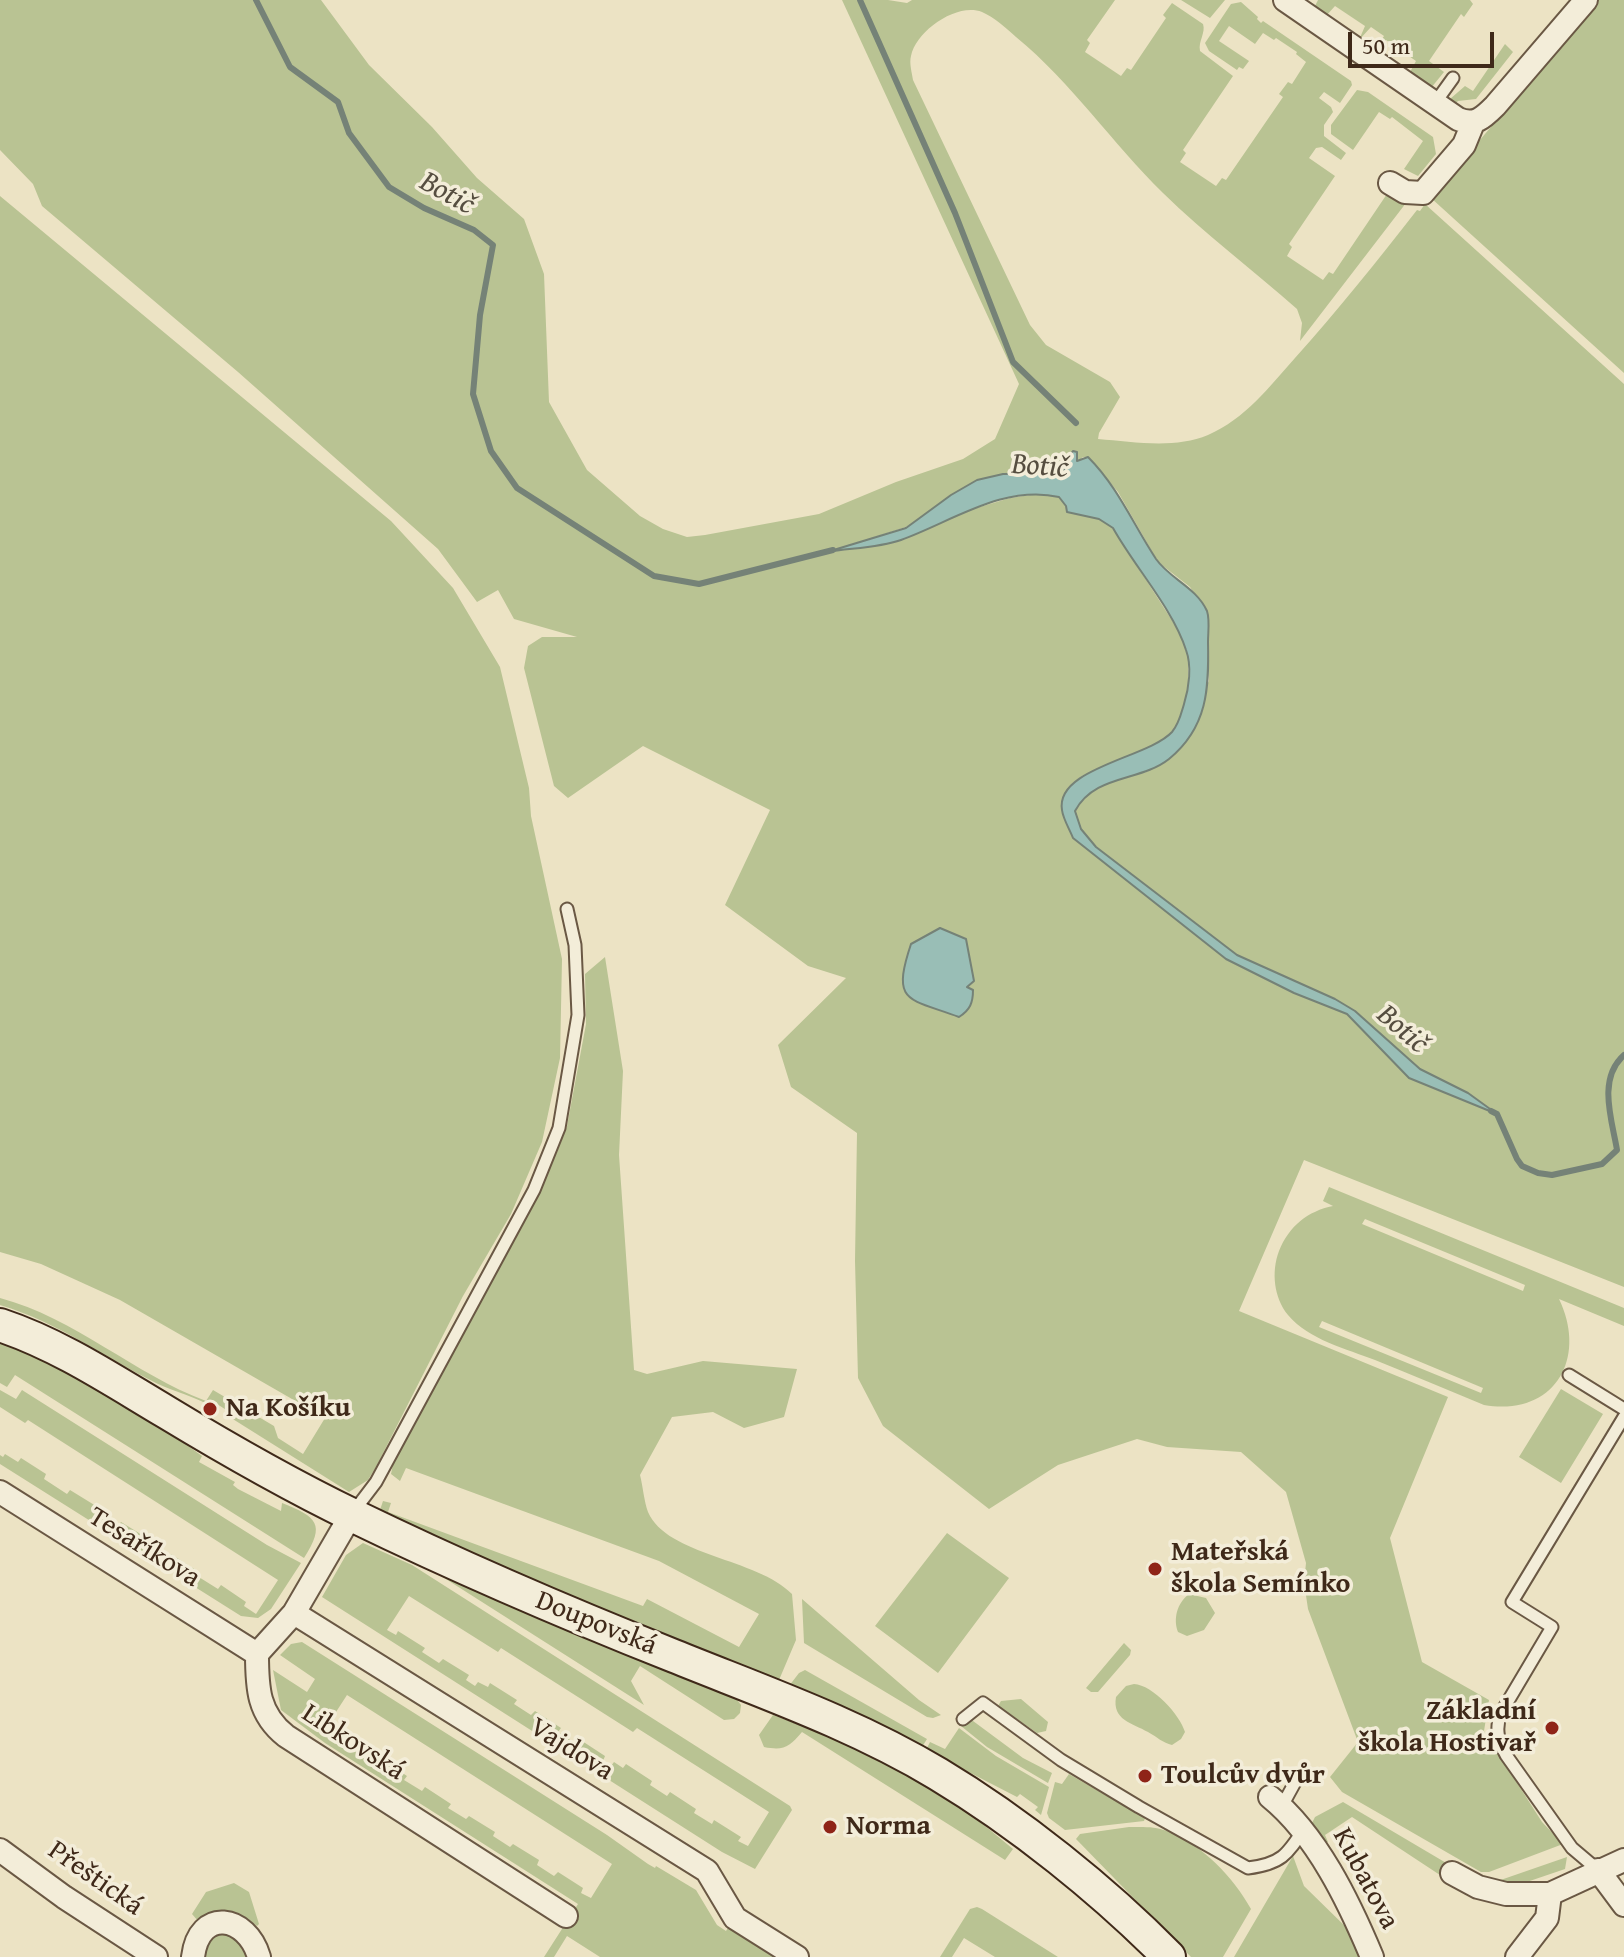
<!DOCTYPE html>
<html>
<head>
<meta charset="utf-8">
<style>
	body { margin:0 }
	#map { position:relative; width:1624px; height:1957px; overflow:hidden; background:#ece3c4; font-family:"Gentium Book Plus",serif }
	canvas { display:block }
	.scale { position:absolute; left:1348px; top:32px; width:146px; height:36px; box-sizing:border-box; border:4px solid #3f2919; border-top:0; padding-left:10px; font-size:24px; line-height:28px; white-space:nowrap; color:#3f2919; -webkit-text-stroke:6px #f3edd9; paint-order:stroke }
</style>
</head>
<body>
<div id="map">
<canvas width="1624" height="1957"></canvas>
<div class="scale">50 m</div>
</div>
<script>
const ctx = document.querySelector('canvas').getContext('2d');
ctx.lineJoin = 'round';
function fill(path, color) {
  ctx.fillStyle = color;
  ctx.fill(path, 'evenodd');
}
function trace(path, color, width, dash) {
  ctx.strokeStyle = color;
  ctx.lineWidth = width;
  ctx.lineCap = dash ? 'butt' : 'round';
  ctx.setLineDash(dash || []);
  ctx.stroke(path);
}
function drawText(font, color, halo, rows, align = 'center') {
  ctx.font = font + ' "Gentium Book Plus",serif';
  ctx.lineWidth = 7;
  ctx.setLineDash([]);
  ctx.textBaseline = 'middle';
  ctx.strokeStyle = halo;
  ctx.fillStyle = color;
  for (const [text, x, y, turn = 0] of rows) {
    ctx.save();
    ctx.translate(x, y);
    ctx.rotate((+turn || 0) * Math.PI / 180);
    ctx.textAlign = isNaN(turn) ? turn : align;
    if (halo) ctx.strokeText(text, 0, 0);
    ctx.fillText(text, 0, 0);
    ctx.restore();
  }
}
const green = new Path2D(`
	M0 0H321L369 65 432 127 477 178 524 219 544 274 549 402 587 470 640 516 663 529 687 537 705 535 819 514 896 482 963 459 995 439 1019 384 842 0H888L907 3 912 0H1115L1087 40 1090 43 1085 52 1121 76 1127 68 1131 70 1166 18 1163 15 1172 3 1203 24C1206 33 1198 41 1200 51L1233 76 1183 150 1186 153 1180 162 1216 186 1222 178 1226 180 1283 97 1279 94 1288 82 1292 84 1306 62 1296 54 1297 52 1276 38 1274 40 1263 33 1255 44 1229 26 1219 41 1249 61 1243 69 1239 67 1237 70 1209 51 1205 43 1231 4 1241 2 1258 17 1257 19 1261 23 1263 21 1351 81 1352 85 1340 103 1324 92 1319 98 1331 107 1333 112 1324 125V136L1346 153 1341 160 1322 147 1316 148 1309 158 1335 176 1289 244 1292 247 1287 256 1323 280 1329 272 1333 274 1389 191 1406 203 1300 341 1302 323 1297 309C1253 270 1205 234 1163 193 1112 143 1072 83 1016 37 1006 28 994 17 982 12 957 2 916 31 911 56 909 63 912 73 913 80L1030 325 1046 345 1110 382 1120 397 1099 433 1098 439C1134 442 1175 449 1208 435 1245 419 1269 387 1295 358 1338 310 1378 260 1417 210L1420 211 1425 204 1624 384V1287L1304 1160 1239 1311 1448 1397 1390 1538 1422 1662 1489 1700 1484 1731 1542 1822 1563 1844 1489 1872H1481L1342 1792 1330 1777 1358 1742 1308 1609 1304 1582 1306 1563 1286 1492 1241 1452 1167 1447 1137 1439 1058 1465 989 1509 883 1426 858 1378 855 1261 857 1133 791 1087 778 1045 846 978 808 966 725 905 770 810 643 746 568 798 554 786 524 668 528 646 542 637H577L514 619 498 590 477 602 438 549 238 372 42 206 33 184 0 150ZM1083 457H1088L1118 492 1158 562 1190 587 1208 614 1209 681 1167 760 1146 772 1118 779 1095 789 1080 801 1075 811 1081 829 1096 847 1237 955 1335 999 1355 1011 1420 1069 1468 1093 1493 1111 1409 1078 1347 1014 1226 958 1073 838 1062 809 1073 783 1082 776 1149 750 1172 733 1179 721 1188 694V653L1180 633 1113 528 1099 519 1067 512V506L1059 497 1037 494 1010 498 835 550 906 527 1003 474 1064 473Z
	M1181 0H1225L1210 18Z
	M1318 0H1470L1473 4 1464 17 1461 14 1429 61 1444 72 1431 88 1409 74 1416 61 1386 40 1377 52 1376 48 1384 36 1371 27 1359 40 1365 26 1335 6 1326 16 1314 8Z
	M1598 0H1624V373L1431 198Z
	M1505 44 1513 52 1476 99 1458 101 1454 105 1447 100V97L1450 99 1465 86 1473 91Z
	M1357 90 1368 92 1433 137 1436 154 1418 176 1404 169 1423 141 1392 117 1390 119 1379 112 1353 150 1331 134V125Z
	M0 196 391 521 453 588 500 667 529 788 531 816 562 959 560 1058 542 1142 511 1214 463 1296 376 1467 368 1480 349 1492 228 1416 231 1413 217 1404 214 1408C197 1397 175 1392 156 1383 102 1356 60 1323 0 1305V1298C75 1318 134 1374 206 1401L213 1390 274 1426 278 1438 303 1454 325 1418 120 1300 41 1264 0 1252Z
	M605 957 623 1071 619 1155 634 1370 647 1374 703 1361 797 1369 784 1417 744 1428 713 1412 672 1417 640 1475C643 1487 644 1501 648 1512 667 1556 757 1558 792 1594L796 1640 779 1680 553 1590 380 1510 383 1501 391 1503 388 1512 643 1606 647 1599 739 1647 759 1614 659 1561 406 1468 400 1481 391 1474 393 1464 524 1219 557 1152 567 1126 586 1024 585 974Z
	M1329 1187 1624 1308V1326L1559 1299C1588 1359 1554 1417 1484 1405 1448 1390 1412 1375 1375 1360 1347 1349 1309 1340 1288 1315 1274 1298 1271 1272 1279 1251 1289 1226 1308 1211 1333 1206L1323 1201ZM1365 1219 1525 1285 1523 1291 1362 1224ZM1322 1321 1483 1388 1481 1393 1319 1327Z
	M0 1338C74 1369 137 1408 202 1456L199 1462 235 1482 233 1485 238 1489 281 1511 282 1503C317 1517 326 1524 304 1558L15 1375 7 1387 0 1383Z
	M1561 1389 1603 1414 1561 1483 1519 1457Z
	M0 1390 16 1399 22 1390 267 1545 301 1563 271 1609 258 1618 241 1616 0 1464V1455L3 1457 5 1454 18 1462 21 1458 46 1474 44 1479 67 1494 70 1490 96 1506 94 1511 118 1526 121 1522 147 1538 145 1543 168 1558 171 1554 196 1570 194 1574 218 1589 221 1585 246 1602 244 1606 256 1614 278 1580 28 1420 25 1423 0 1407Z
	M947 1533 1009 1578 938 1673 875 1626Z
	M363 1543 412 1565 790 1806 792 1810 755 1869 722 1852 322 1597 346 1555ZM409 1596 498 1652 501 1648 633 1732 637 1728 769 1812 748 1846 738 1841 741 1837 714 1820 712 1824 694 1813 696 1809 670 1792 667 1796 650 1785 652 1781 626 1764 623 1768 614 1762 611 1766 603 1761 605 1756 579 1739 575 1743 558 1732 561 1728 535 1711 531 1715 514 1704 517 1700 490 1683 488 1687 478 1682 475 1686 466 1680 469 1675 443 1659 439 1663 422 1652 425 1648 398 1631 396 1635 387 1630Z
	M427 1567 735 1697 741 1705 740 1713 734 1719 724 1720 640 1666 631 1681 644 1705Z
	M1189 1594 1206 1598 1215 1613 1204 1630 1187 1636 1178 1632C1173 1619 1177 1603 1189 1594Z
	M802 1599 919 1700 941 1715 933 1718 927 1717 804 1643Z
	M302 1642 607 1835 648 1864 655 1868 656 1866 696 1890 717 1925 726 1931 729 1926 777 1957H600L567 1936 554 1957H544L578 1904 325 1743 281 1710 273 1670 307 1692 315 1679 280 1655 291 1644ZM347 1695 612 1864 591 1898 581 1893 583 1888 558 1872 554 1876 537 1865 539 1860 513 1844 510 1847 493 1836 495 1832 469 1816 466 1819 448 1808 451 1804 425 1787 422 1791 404 1780 407 1776 381 1759 378 1763 360 1752 363 1747 337 1731 334 1735 325 1729Z
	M1124 1643 1131 1650 1130 1655 1098 1692H1091L1086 1688Z
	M805 1670 927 1739 922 1747 869 1719 789 1686 799 1673Z
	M1134 1684C1153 1685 1180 1715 1185 1732L1181 1739 1172 1745C1163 1743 1157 1737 1148 1732 1132 1723 1112 1720 1116 1697L1126 1686Z
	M1021 1699 1048 1722 1046 1731 1037 1733 998 1706 1001 1701Z
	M773 1715 844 1742 937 1790 961 1806 1013 1849 1005 1860 802 1732C789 1747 784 1751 764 1747L759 1735Z
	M969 1718 1023 1758 1052 1773 1048 1783 987 1747 961 1726Z
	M959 1728 996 1756 1049 1787 1041 1815 1035 1810 1038 1807 1020 1794 1017 1797 926 1750 930 1742 945 1749Z
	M1069 1774 1145 1818 1144 1821 1065 1830 1049 1818 1047 1813 1055 1782 1062 1784Z
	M1343 1802 1453 1867 1443 1877 1352 1817 1325 1835 1328 1842 1326 1843 1312 1823 1315 1817Z
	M1129 1827C1141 1827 1155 1826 1167 1831 1203 1845 1233 1877 1251 1909L1223 1957H1191L1076 1839 1080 1834Z
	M1293 1856 1304 1886 1350 1931 1362 1957H1234Z
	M1567 1857 1565 1869 1515 1886 1489 1884Z
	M234 1883 249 1892 259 1924 257 1926C237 1909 222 1911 198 1921L192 1914 206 1892Z
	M977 1907 982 1909 1058 1957H995L964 1938 952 1957H940L970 1909Z
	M225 1933 241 1940 249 1957H202L203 1945 216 1934Z`);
const water = new Path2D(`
	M1073 451 1077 452V461L1088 457C1118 487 1133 524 1156 559 1170 579 1196 587 1207 611 1210 620 1208 632 1208 642 1209 688 1208 727 1169 759 1140 782 1095 774 1075 811L1081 829 1096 847 1237 955 1335 999 1355 1011 1420 1069 1468 1093 1497 1114 1409 1078 1347 1014 1294 993 1226 959 1073 838C1070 830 1063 819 1062 810 1055 768 1148 758 1172 732 1179 724 1181 714 1184 704 1189 688 1192 666 1186 650 1173 609 1134 566 1113 528L1099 519 1067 512 1066 506 1059 497C1004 484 951 522 901 540 878 548 851 548 827 552L906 528 951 495 977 480 1003 474 1064 473V463Z
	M940 928 966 939 974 981 967 987 973 990C973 1003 970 1010 959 1017 908 998 891 1004 911 944Z`);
const stream = new Path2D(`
	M256 0 290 67 338 102 349 133 389 187 424 208 474 230 493 245 480 315 473 394 491 451 517 488 654 576 699 584 833 550
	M860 0 955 213 1013 362 1076 423
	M1491 1111 1497 1114 1517 1159 1522 1166 1538 1173 1552 1175 1602 1164 1617 1150C1612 1120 1597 1079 1624 1055`);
const lane = new Path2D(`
	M1435 103 1453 78
	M1569 1375 1624 1409
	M354 1511 376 1482 534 1190 559 1128 578 1015 575 945 567 909
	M963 1719 983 1703 1061 1760 1139 1807 1248 1868C1281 1864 1287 1855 1304 1829
	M1282 1806 1299 1775
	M1598 1870 1572 1848 1506 1755C1498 1740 1495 1729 1501 1713L1552 1627 1512 1602 1624 1417`);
const street = new Path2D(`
	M1285 0 1458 119C1475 126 1483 118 1495 106L1586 0
	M1390 183 1405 192 1423 193 1464 145 1473 123
	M0 1492 257 1654
	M351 1515 294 1613 257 1654C257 1688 258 1714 286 1736L566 1916
	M294 1613 707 1871 735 1918 797 1957
	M1270 1797C1317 1835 1349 1902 1372 1957
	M0 1850 64 1897 156 1957
	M1598 1870 1624 1905
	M1452 1873 1478 1887 1506 1894H1550L1624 1860
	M193 1957C199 1907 247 1915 259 1957
	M1517 1957 1547 1918 1550 1894`);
const secondary = new Path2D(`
	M0 1325C60 1345 112 1380 166 1412 227 1449 290 1485 354 1516 459 1567 566 1613 674 1656 763 1692 855 1724 938 1774 1018 1822 1103 1890 1169 1957`);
const markers = [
	[210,1409,8,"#8f2418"],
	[1155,1569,8,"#8f2418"],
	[1552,1728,8,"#8f2418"],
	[1145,1776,8,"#8f2418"],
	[830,1827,8,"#8f2418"]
];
const poiNames = [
	["Na Košíku",226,1409],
	["Mateřská",1171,1553],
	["škola Semínko",1171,1585],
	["Základní",1536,1712,"right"],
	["škola Hostivař",1536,1744,"right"],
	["Toulcův dvůr",1161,1776],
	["Norma",846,1827]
];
const streetNames = [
	["Tesaříkova",144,1548,32],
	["Doupovská",596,1624,22],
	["Libkovská",353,1743,33],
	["Vajdova",571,1750,32],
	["Přeštická",95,1879,35],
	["Kubatova",1365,1879,62]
];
const waterNames = [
	["Botič",447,194,29],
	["Botič",1040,467,4],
	["Botič",1402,1030,41]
];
fill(green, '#b9c393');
fill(water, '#99beb6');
trace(water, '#758277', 2);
trace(stream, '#758277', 6);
trace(lane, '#6a5844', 15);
trace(street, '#6a5844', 26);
trace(secondary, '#3f2919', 36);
trace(lane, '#f3edd9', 11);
trace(street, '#f3edd9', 22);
trace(secondary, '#f3edd9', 32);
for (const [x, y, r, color] of markers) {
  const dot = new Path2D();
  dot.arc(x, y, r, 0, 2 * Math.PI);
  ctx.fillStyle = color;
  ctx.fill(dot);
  trace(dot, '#f3edd9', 3);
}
drawText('bold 28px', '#3f2919', '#f3edd9', poiNames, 'left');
drawText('28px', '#3f2919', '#f3edd9', streetNames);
drawText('italic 30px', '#564e40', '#f3edd9', waterNames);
</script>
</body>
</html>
